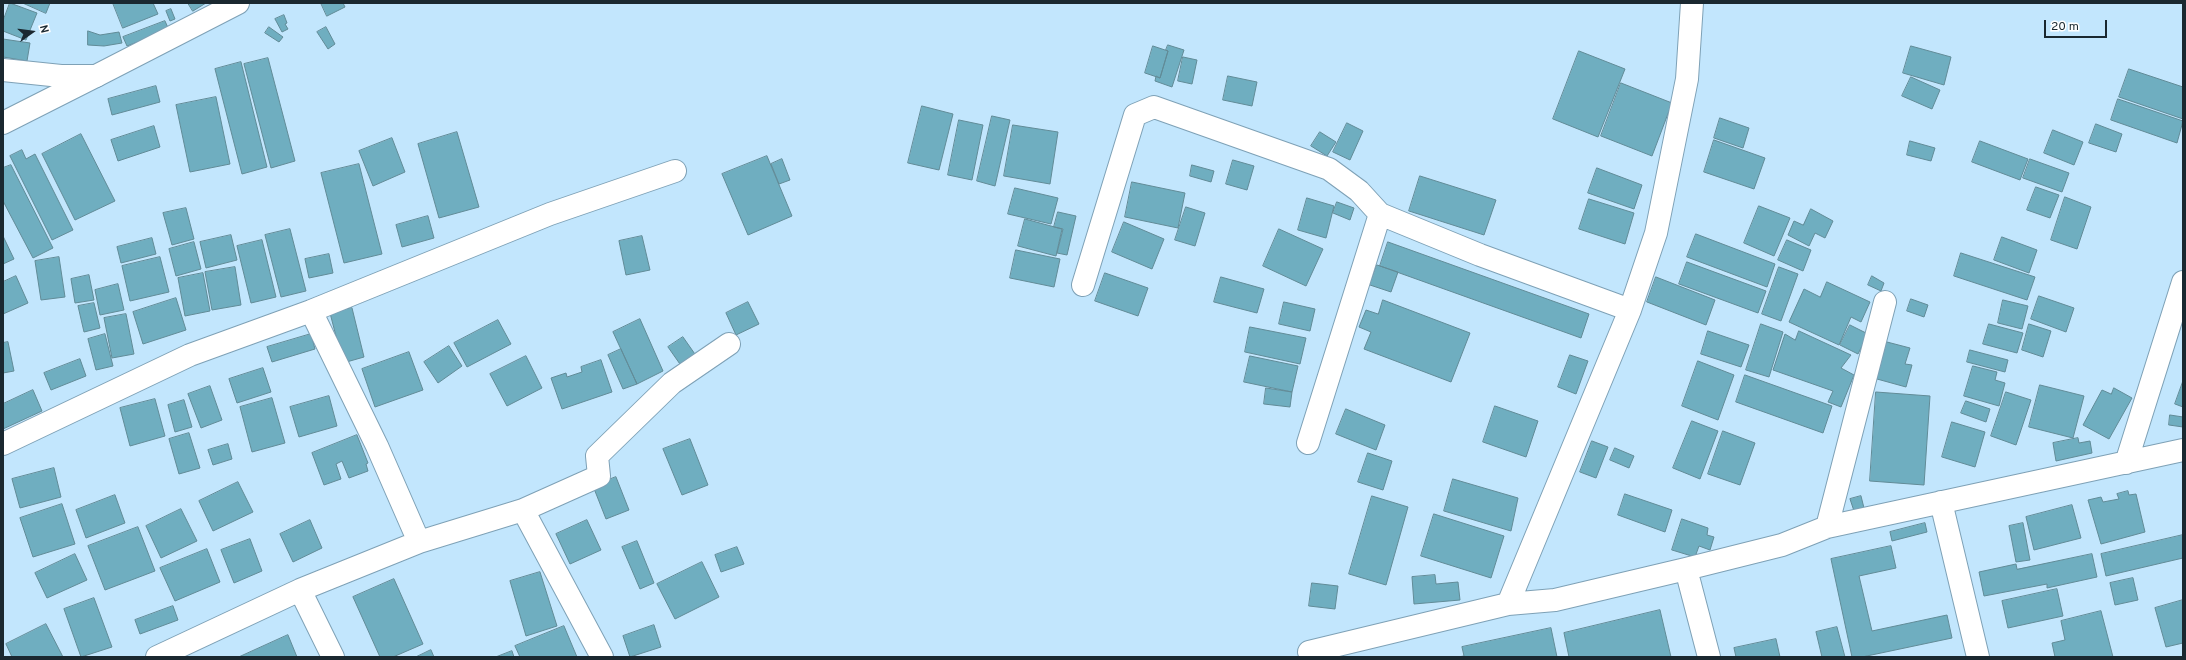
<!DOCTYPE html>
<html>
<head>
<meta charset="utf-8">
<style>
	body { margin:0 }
	#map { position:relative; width:2186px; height:660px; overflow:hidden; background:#c2e6fd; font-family:Overpass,sans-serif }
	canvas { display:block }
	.frame { position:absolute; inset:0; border:4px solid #1a2830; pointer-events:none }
	.north { position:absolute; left:12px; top:12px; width:40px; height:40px; -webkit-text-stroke:3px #fff; paint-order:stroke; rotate:76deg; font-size:11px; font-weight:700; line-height:16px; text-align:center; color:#1a2830 }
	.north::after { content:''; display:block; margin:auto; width:14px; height:18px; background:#1a2830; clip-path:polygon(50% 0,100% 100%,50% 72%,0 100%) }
	.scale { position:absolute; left:2044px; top:20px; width:63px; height:18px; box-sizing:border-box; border:2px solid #1a2830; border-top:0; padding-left:5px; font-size:12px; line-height:14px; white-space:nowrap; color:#1a2830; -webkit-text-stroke:3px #fff; paint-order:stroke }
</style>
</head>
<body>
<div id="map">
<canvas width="2186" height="660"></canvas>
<div class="frame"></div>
<div class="north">N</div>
<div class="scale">20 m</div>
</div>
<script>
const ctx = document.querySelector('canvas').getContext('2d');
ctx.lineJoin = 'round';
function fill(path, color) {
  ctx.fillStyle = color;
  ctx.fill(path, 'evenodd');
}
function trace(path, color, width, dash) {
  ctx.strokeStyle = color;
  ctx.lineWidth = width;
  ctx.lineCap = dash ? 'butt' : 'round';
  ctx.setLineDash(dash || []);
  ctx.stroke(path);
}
const building = new Path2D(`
	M10 3 37 13 26 40 3 31V21Z
	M23 3H50L46 13Z
	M113 3H153L158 14 123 28Z
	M188 3H206L193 11Z
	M321 3H343L345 7 327 16Z
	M171 9 175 19 170 21 166 11Z
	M284 15 287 23 285 24 288 29 282 32 275 19Z
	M165 21 169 30 127 46 123 37Z
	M269 27 283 37 279 42 265 33Z
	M326 27 335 44 328 49 317 32Z
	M88 31 100 35 119 32 122 43 104 46 88 45Z
	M3 39 30 43 27 61 3 57Z
	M1168 45 1184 50 1172 87 1155 81 1156 76 1160 78 1168 51 1166 50Z
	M1153 46 1168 51 1160 78 1145 73Z
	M1911 46 1951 57 1944 85 1903 73Z
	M1579 51 1625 69 1598 137 1553 119Z
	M1183 57 1197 60 1192 84 1178 81Z
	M268 58 295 161 271 168 244 64Z
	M241 62 267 167 242 174 215 69Z
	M2129 69 2183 87V119L2119 97Z
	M1228 76 1257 82 1252 106 1223 100Z
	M1911 77 1940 90 1932 109 1902 96Z
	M1621 83 1672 103 1652 156 1601 136Z
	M156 86 160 102 112 115 108 99Z
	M216 97 230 164 190 172 176 105Z
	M2118 99 2183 121 2177 143 2111 120Z
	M922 106 953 114 939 170 908 163Z
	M992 116 1010 120 995 186 977 181Z
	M1720 118 1749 128 1743 148 1714 138Z
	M959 120 983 125 972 180 948 175Z
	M1347 123 1363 131 1350 160 1333 152Z
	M2096 124 2122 134 2116 152 2089 143Z
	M1013 125 1058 132 1050 184 1004 176Z
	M154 126 160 147 118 161 111 140Z
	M2053 130 2083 142 2074 165 2044 153Z
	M457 132 479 207 439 218 418 144Z
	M1320 132 1336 142 1327 156 1311 146Z
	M81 134 115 201 75 220 42 154Z
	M392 138 405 172 373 186 359 151Z
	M1714 140 1765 158 1754 189 1704 172Z
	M1910 141 1935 148 1931 161 1907 155Z
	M1980 141 2028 159 2020 180 1972 162Z
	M22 150 26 159 35 154 73 230 52 240 10 156Z
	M767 156 792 216 748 235 722 174Z
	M782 159 790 180 779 184 771 164Z
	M2030 159 2069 173 2062 192 2023 178Z
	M1233 160 1254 166 1247 190 1226 184Z
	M359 164 382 254 344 263 321 173Z
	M11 165 53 248 33 258 3 201V168Z
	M1192 165 1214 171 1211 182 1190 176Z
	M1597 168 1642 185 1634 209 1588 193Z
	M1420 176 1496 200 1484 235 1409 211Z
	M1132 182 1185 193 1178 228 1125 217Z
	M2036 187 2059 195 2050 218 2027 210Z
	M1015 188 1058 198 1051 224 1008 214Z
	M2065 197 2091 207 2077 249 2051 240Z
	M1307 198 1334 206 1326 238 1298 230Z
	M1589 199 1634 213 1625 244 1579 229Z
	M1337 202 1354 208 1350 220 1333 213Z
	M1759 206 1790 218 1774 256 1744 243Z
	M1186 207 1205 213 1195 246 1175 240Z
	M186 208 194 239 172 245 163 213Z
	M1811 209 1833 221 1825 238 1815 233 1809 246 1788 235 1794 221 1803 225Z
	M1058 212 1076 216 1067 255 1057 253 1063 229 1054 227Z
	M428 216 434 238 402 247 396 225Z
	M1025 219 1062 229 1056 256 1018 246Z
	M1124 222 1164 239 1152 269 1112 252Z
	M290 229 306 291 281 297 265 235Z
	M1279 229 1323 249 1306 286 1263 266Z
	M1696 234 1775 264 1767 287 1687 257Z
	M231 235 237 260 206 268 200 242Z
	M3 236 14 259 3 264Z
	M642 236 650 270 626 275 619 241Z
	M2002 237 2037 250 2029 273 1994 260Z
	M152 238 156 254 121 263 117 247Z
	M262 240 276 297 251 303 237 246Z
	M1787 240 1811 250 1803 271 1778 260Z
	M194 242 201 269 176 276 169 249Z
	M1388 242 1589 314 1581 338 1380 266Z
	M1016 250 1060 259 1054 287 1010 278Z
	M1961 253 2035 277 2027 300 1954 276Z
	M329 254 333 273 309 278 305 259Z
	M59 257 65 297 41 300 35 261Z
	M160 257 169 292 130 301 122 266Z
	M1687 262 1766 291 1758 313 1679 284Z
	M1377 265 1398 272 1391 292 1370 285Z
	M235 267 241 305 212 310 205 272Z
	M1779 267 1798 274 1781 321 1762 314Z
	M203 273 210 311 185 316 178 278Z
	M1105 273 1148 288 1138 316 1095 301Z
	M89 275 94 300 75 303 71 279Z
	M16 276 28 303 3 314V282Z
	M1872 276 1884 283 1881 291 1868 285Z
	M1221 277 1264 289 1257 313 1214 302Z
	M1656 277 1715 300 1706 325 1647 302Z
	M1827 282 1870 302 1861 322 1851 317 1839 345 1789 322 1804 289 1820 297Z
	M118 284 124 310 100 315 95 290Z
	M2039 296 2074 308 2066 332 2031 319Z
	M176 298 186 330 143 344 133 312Z
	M1911 299 1928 305 1924 317 1907 311Z
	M1383 300 1470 333 1451 382 1364 349 1371 332 1359 327 1366 310 1378 314Z
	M2003 300 2028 306 2022 329 1998 323Z
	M748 302 759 324 736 335 726 313Z
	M1284 302 1315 309 1310 331 1279 324Z
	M94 303 100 328 84 332 78 306Z
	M352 308 364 357 343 363 330 313Z
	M126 314 134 354 112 358 104 318Z
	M640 319 663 371 637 384 613 332Z
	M498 320 511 344 467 367 454 343Z
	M1761 324 1783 332 1769 377 1746 370Z
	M1989 324 2023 333 2017 353 1983 344Z
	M2029 324 2051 331 2043 357 2022 350Z
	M1850 325 1868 334 1858 354 1840 345Z
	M1250 327 1306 338 1300 364 1245 352Z
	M1708 331 1749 345 1741 367 1701 354Z
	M1799 331 1851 355 1841 368 1854 375 1841 407 1828 402 1833 391 1773 370 1785 334 1795 340Z
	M105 334 113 366 96 370 88 339Z
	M311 334 315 349 272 362 267 347Z
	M683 337 697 357 682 367 668 347Z
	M8 342 14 371 3 373V343Z
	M1887 342 1910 348 1905 364 1912 365 1906 387 1877 379Z
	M449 346 462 366 438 383 424 362Z
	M621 349 637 384 623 389 608 355Z
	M1970 350 2008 360 2005 372 1967 362Z
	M409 352 423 390 375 407 362 369Z
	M1570 355 1588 361 1576 394 1558 387Z
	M526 356 542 388 507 406 490 374Z
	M1250 356 1298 366 1292 392 1244 382Z
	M80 359 86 376 51 390 44 373Z
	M601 360 612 392 562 409 551 378 566 373 567 377 582 372 581 367Z
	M1698 361 1734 375 1718 420 1682 406Z
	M1973 366 1997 372 1995 380 2005 383 1999 406 1964 396Z
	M263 368 271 392 237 403 229 379Z
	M1745 375 1832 406 1823 433 1736 402Z
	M2183 381V407L2175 404Z
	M2040 385 2084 396 2073 438 2029 427Z
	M210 386 222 420 201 428 188 394Z
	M1266 388 1292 392 1290 407 1264 404Z
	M2114 388 2132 398 2109 439 2083 425 2102 390 2111 394Z
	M33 390 42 411 3 429V404Z
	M1876 392 1930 396 1924 485 1870 481Z
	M2006 392 2031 400 2016 445 1991 436Z
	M329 396 337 426 299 437 290 407Z
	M272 398 285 443 252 452 240 407Z
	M155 399 165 436 130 446 120 408Z
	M184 400 192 427 175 432 168 405Z
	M1966 401 1990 409 1986 422 1961 413Z
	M1495 406 1538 421 1526 457 1483 442Z
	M1346 409 1385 425 1376 450 1336 434Z
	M2170 415 2183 417V427L2169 425Z
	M1692 421 1718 431 1700 479 1673 468Z
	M1952 422 1985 432 1975 467 1942 457Z
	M1723 431 1755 443 1740 485 1708 474Z
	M189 433 200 468 179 474 169 439Z
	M357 435 368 463 366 464 368 471 349 478 342 461 336 464 341 479 324 485 312 453Z
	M2078 438 2079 443 2090 441 2092 453 2056 461 2053 443Z
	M690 439 708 485 682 495 663 449Z
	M1592 441 1608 447 1596 478 1580 472Z
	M228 444 232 459 213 465 208 450Z
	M1615 448 1634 456 1629 468 1610 460Z
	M1368 453 1392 461 1383 490 1358 482Z
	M54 468 61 497 20 508 12 479Z
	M616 477 629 510 606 519 593 486Z
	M1453 479 1518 498 1511 531 1444 511Z
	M238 482 253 512 213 531 199 501Z
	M2128 491 2129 495 2136 494 2145 532 2101 544 2088 500 2101 497 2103 502 2119 499 2117 494Z
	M1625 494 1672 510 1665 532 1618 515Z
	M115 495 125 523 86 538 76 510Z
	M1372 496 1408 507 1386 585 1349 574Z
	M1861 496 1864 508 1854 511 1850 499Z
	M62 504 75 544 33 557 20 518Z
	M2072 505 2081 538 2034 550 2026 517Z
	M181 509 197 541 161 558 146 526Z
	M1434 514 1504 536 1491 578 1421 556Z
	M1682 519 1708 528 1707 535 1714 537 1710 550 1699 546 1695 557 1672 550Z
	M310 520 322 548 293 562 280 534Z
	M587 520 601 550 570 564 556 534Z
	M1925 523 1927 532 1892 541 1890 532Z
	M2023 523 2030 560 2016 562 2009 526Z
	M138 527 155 571 105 590 88 546Z
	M2183 535V558L2106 576 2101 554Z
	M250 539 262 571 234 583 221 550Z
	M637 541 654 583 640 589 622 547Z
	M1891 546 1896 568 1859 576 1872 631 1947 615 1952 638 1862 657H1852L1831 559Z
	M737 547 744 564 721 572 715 555Z
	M207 549 220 582 175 601 160 568Z
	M75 554 87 580 47 598 35 573Z
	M2092 554 2097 577 2047 588V584L1984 596 1979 572 2016 564 2017 569Z
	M702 562 719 597 675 619 657 584Z
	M540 572 557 626 526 636 510 581Z
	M1435 575 1436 584 1458 582 1460 600 1414 604 1412 577Z
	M2133 578 2138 600 2115 605 2110 583Z
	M394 579 423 644 393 657H380L353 597Z
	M1312 583 1338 586 1335 609 1309 606Z
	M2057 589 2063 616 2008 628 2002 601Z
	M94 598 112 647 81 657 64 609Z
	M2183 600V643L2166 647 2155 608Z
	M173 606 178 620 140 634 135 620Z
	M1660 610 1671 657H1569L1564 633Z
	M2101 611 2113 657H2055L2052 643 2065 640 2061 621Z
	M46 624 63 657H12L6 644Z
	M654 625 661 647 630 657 623 636Z
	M564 626 577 657H520L515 646Z
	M1837 627 1845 657H1822L1816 632Z
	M1551 628 1557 657H1458L1464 656 1462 647Z
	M288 635 297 657H239Z
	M1776 639 1780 657H1736L1734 648Z
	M431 650 434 657H416Z
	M512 651 514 657H496Z`);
const street = new Path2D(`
	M3 123 96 76
	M1083 285 1135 115 1154 107 1329 169 1359 191 1380 214 1480 255 1630 310
	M311 311 377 446 419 542
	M1308 443 1380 214
	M3 444 190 355 311 311 550 214 675 171
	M2126 463 2183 282
	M1941 502 1978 657
	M523 510 602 657
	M1827 527 1885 302
	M1686 569 1709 657
	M300 590 333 657
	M1508 604 1630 310 1656 233 1687 79 1692 3
	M1309 652 1508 604 1555 600 1686 569 1782 545 1827 527 2183 450
	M157 657 300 590 419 542 523 510 599 476 597 456 672 383 729 344`);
const secondary = new Path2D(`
	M3 70 61 76H96L238 3`);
fill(building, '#6faec0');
trace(building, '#618b97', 1);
trace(street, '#7ea1b6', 24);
trace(secondary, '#7ea1b6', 24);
trace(street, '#fff', 22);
trace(secondary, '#fff', 22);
</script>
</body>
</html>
